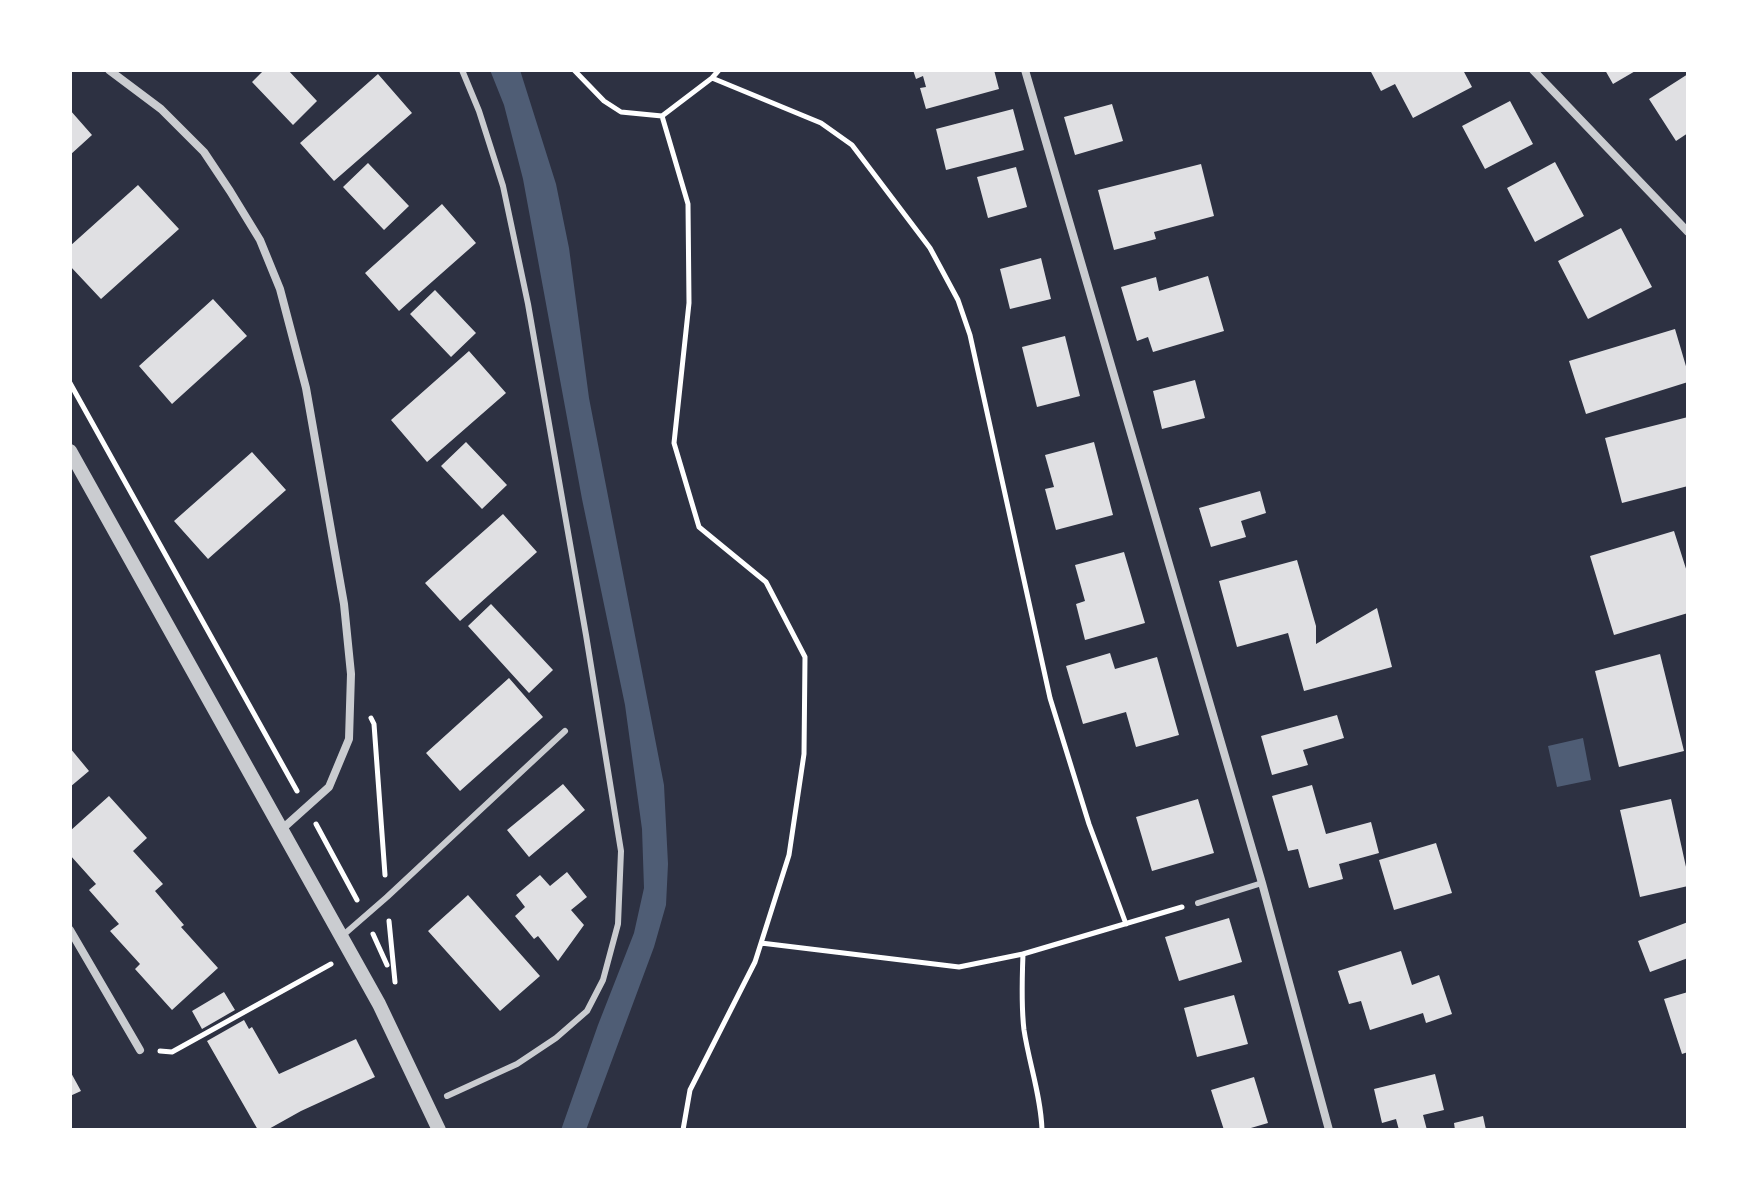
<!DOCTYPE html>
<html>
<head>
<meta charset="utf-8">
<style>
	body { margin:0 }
	#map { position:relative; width:1758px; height:1200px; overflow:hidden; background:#2d3142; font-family:Roboto,sans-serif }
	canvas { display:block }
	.frame { position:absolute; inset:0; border:72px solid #fff; pointer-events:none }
</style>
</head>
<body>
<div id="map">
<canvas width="1758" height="1200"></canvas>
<div class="frame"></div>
</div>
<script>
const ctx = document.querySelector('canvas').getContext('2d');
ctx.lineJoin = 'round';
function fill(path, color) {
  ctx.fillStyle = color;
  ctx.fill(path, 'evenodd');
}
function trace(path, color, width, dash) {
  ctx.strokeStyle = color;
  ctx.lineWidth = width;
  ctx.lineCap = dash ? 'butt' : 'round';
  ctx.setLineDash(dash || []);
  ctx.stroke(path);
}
const water = new Path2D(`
	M490 70H520L556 184 569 248 589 398 664 785 668 864 666 905 654 947 586 1130H561L598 1025 634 933 644 888 642 829 625 705 582 499 523 179 504 105Z
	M1583 738 1591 780 1557 787 1548 746Z`);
const building = new Path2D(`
	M264 70H288L317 101 293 125 252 82Z
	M913 70H994L999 89 926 109 920 88 926 87 923 76 916 79Z
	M1370 70H1463L1472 87 1413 118 1395 84 1381 91Z
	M1605 70H1637L1613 84Z
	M378 74 412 113 334 181 300 143Z
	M1688 74V133L1676 141 1649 99Z
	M1510 101 1533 144 1485 169 1462 126Z
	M1112 104 1123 141 1075 155 1064 117Z
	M1013 109 1024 150 946 170 936 129Z
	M70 110 92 135 70 155Z
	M1555 162 1584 216 1535 242 1507 188Z
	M368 163 409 206 384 230 343 187Z
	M1201 164 1214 216 1154 232 1156 239 1114 250 1098 190Z
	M1016 167 1027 207 988 218 977 177Z
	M138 185 179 229 101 299 70 266V246Z
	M442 204 476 243 399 311 365 273Z
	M1621 228 1652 287 1588 319 1558 261Z
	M1041 258 1051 299 1010 309 1000 269Z
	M1208 276 1224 331 1153 352 1148 337 1137 341 1121 287 1156 277 1159 291Z
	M435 290 476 333 451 357 410 314Z
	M213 299 247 336 172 404 139 366Z
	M1675 329 1688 373V382L1586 414 1569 361Z
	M1065 336 1080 396 1037 407 1022 347Z
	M469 351 506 393 427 462 391 420Z
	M1195 380 1205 418 1162 429 1153 391Z
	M1688 417V486L1622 503 1605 438Z
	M466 442 507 485 482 509 441 466Z
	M1094 442 1113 515 1056 530 1045 489 1054 487 1045 455Z
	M252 452 286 490 208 559 174 521Z
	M1260 491 1266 513 1241 521 1246 537 1211 547 1199 508Z
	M503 514 537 552 460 621 425 583Z
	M1674 531 1688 575V613L1614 635 1590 556Z
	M1124 552 1145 623 1085 640 1076 604 1085 601 1075 565Z
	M1297 560 1316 626V644L1377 608 1392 667 1304 691 1288 633 1237 647 1219 581Z
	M491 604 553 670 529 693 468 626Z
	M1110 653 1115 669 1157 657 1179 735 1136 747 1126 712 1083 724 1066 666Z
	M1660 654 1684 751 1619 767 1595 671Z
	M509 678 543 717 460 791 426 753Z
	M1337 715 1344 738 1303 750 1308 765 1272 775 1261 736Z
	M70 748 89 771 70 787Z
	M563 784 585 810 529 857 507 830Z
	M1312 785 1326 834 1371 822 1379 853 1339 864 1343 879 1309 888 1298 849 1288 851 1272 796Z
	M109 796 147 838 133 851 163 884 155 891 184 925 181 927 218 968 172 1010 135 969 140 964 110 931 119 924 89 890 96 884 70 855V831Z
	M1198 799 1214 853 1152 871 1136 817Z
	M1671 799 1688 876V886L1640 897 1620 810Z
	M1436 843 1452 893 1394 910 1379 860Z
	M567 872 587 897 571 910 584 925 558 961 538 936 534 939 515 916 525 907 516 895 540 875 550 886Z
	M468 895 540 976 500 1011 428 931Z
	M1229 918 1242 962 1179 981 1165 937Z
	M1688 922V958L1650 972 1638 941Z
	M1401 951 1412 985 1439 975 1452 1014 1426 1023 1423 1013 1370 1030 1361 1001 1349 1004 1338 971Z
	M224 992 235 1010 202 1029 192 1011Z
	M1688 992V1052L1682 1054 1664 999Z
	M1234 995 1248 1044 1197 1057 1184 1008Z
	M244 1020 249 1029 252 1027 279 1074 356 1039 375 1077 301 1111 267 1130H258L207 1041Z
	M70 1071 81 1091 70 1096Z
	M1435 1074 1444 1110 1423 1115 1427 1130H1399L1396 1119 1382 1123 1374 1089Z
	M1254 1077 1268 1123 1244 1130H1224L1211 1090Z
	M1483 1116 1486 1130H1455L1454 1123Z`);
const path = new Path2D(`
	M574 70 604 101 621 112 662 116 712 78 821 123 852 145 930 248 958 300 970 335 1050 698 1089 824 1126 924
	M712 78 719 70
	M662 116 688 204 689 303 674 443 699 527 766 582 805 657 804 754 789 855 755 962 690 1090 683 1130
	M70 383 297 791
	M371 718 374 724 385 875
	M316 824 357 900
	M389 921 395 982
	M373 934 387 965
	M761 943 959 967 1023 954
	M160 1051 172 1052 331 964
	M1042 1130C1041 1096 1029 1063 1024 1030 1021 1005 1022 979 1023 954L1182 907`);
const service = new Path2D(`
	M1198 903 1262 883
	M341 937 387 897 565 731
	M447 1096 517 1064 556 1038 587 1011 603 980 618 924 621 851 586 635 528 304 503 186 479 111 462 70`);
const minor = new Path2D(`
	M109 70 161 109 204 152 230 191 260 240 280 289 306 388 344 604 351 674 349 739 329 787 281 830
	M1025 70 1262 883 1329 1130
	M1533 70 1688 232
	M70 930 140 1050`);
const tertiary = new Path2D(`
	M70 451 379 1004 439 1130`);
fill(water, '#4f5d75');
fill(building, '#e0e0e3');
trace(path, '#fff', 5);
trace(service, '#caccd0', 6);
trace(minor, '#caccd0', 8);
trace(tertiary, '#caccd0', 14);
</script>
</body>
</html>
